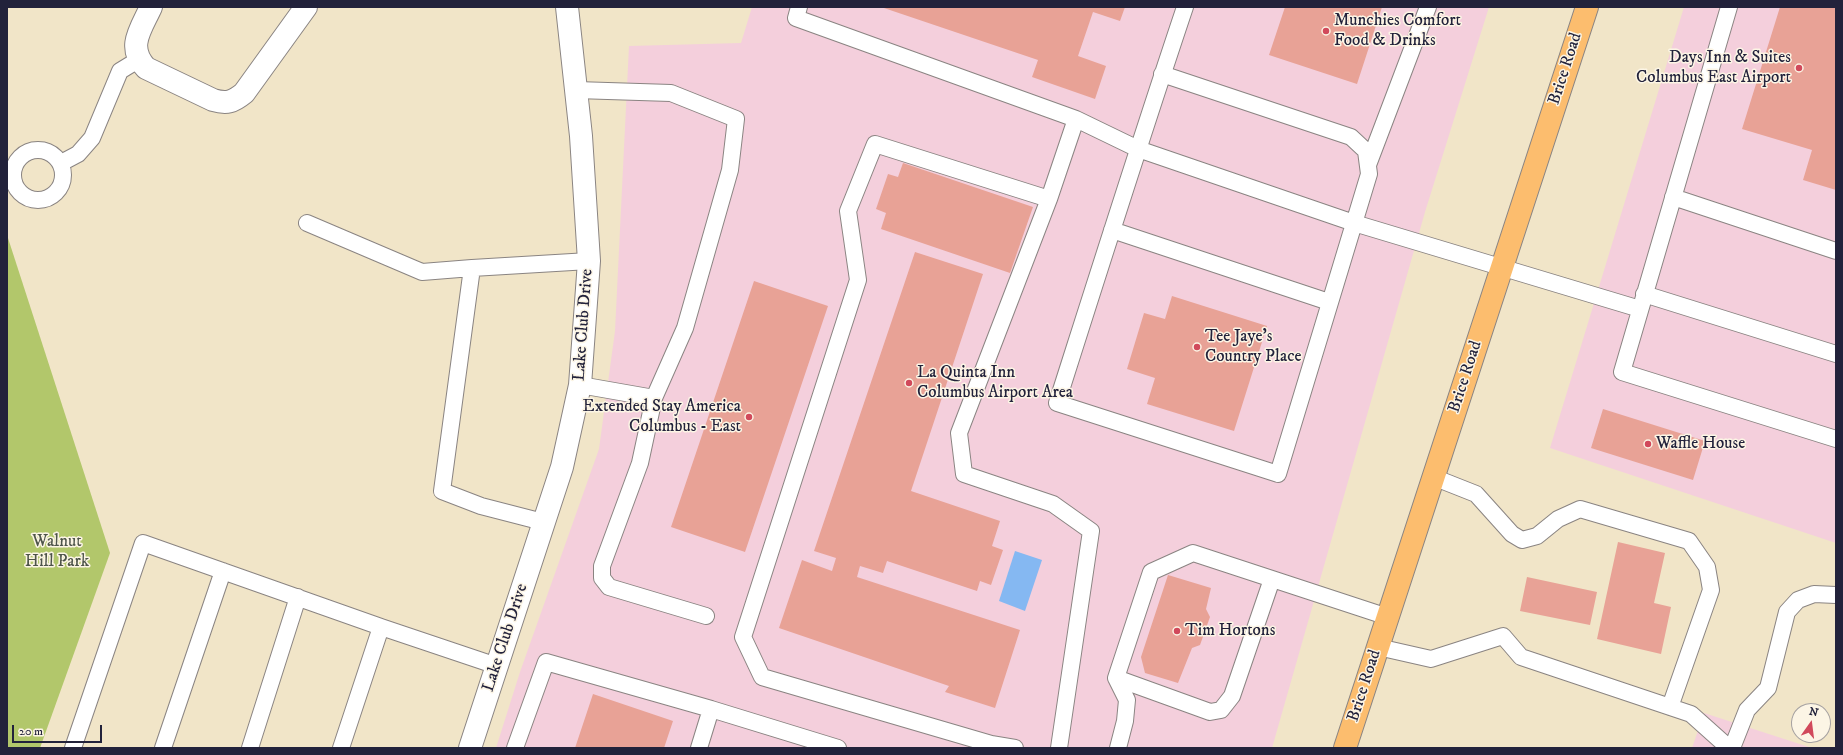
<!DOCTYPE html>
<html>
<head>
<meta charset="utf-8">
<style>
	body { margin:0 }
	#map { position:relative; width:1843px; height:755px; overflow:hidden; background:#f1e5c8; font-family:"IM FELL DW Pica",serif }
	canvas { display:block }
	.frame { position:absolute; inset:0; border:8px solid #22223b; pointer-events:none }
	.north { position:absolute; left:1791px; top:703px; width:40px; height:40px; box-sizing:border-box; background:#fcf5e5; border:1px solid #a5a1a1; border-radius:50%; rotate:14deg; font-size:11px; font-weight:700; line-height:16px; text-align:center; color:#22223b }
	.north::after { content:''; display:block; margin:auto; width:14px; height:18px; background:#d1495b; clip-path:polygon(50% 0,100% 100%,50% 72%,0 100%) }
	.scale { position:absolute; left:12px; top:725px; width:90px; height:18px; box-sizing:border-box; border:2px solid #22223b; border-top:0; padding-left:5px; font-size:12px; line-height:14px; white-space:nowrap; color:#22223b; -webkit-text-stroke:3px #fcf5e5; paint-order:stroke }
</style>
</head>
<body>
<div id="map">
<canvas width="1843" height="755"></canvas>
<div class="frame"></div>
<div class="north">N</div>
<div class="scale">20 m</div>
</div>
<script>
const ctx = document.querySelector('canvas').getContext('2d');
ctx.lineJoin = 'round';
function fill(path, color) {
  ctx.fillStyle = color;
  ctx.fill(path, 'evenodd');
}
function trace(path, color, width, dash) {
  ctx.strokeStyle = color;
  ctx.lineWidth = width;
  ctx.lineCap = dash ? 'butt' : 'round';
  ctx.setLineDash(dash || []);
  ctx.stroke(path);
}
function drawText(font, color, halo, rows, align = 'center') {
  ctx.font = font + ' "IM FELL DW Pica",serif';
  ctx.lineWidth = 3;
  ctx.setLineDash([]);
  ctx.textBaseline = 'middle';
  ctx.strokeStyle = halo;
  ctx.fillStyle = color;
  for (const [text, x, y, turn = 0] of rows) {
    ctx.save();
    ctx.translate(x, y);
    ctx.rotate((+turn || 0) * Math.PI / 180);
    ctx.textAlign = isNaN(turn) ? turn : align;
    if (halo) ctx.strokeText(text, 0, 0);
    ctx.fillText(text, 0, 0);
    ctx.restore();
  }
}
const built = new Path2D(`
	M752 7H1489L1425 212 1272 748H496L520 672 599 449 615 331 629 46 741 43Z
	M1684 7H1836V543L1550 448Z
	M1704 713 1812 748H1692Z`);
const green = new Path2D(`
	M7 235 110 553 40 748H7Z`);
const water = new Path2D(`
	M1015 551 1042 560 1025 611 999 601Z`);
const building = new Path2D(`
	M881 7H1125L1120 21 1093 12 1078 56 1106 66 1095 99 1032 77 1038 60Z
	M1285 7H1382L1357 84 1269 55Z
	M1780 7H1836V190L1803 180 1812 150 1742 129Z
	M903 163 1033 207 1010 273 881 229 886 213 876 209 888 174 898 177Z
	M915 252 983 274 911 491 1000 521 992 546 1003 550 991 585 980 581 977 591 887 561 883 573 860 566 857 577 1020 630 995 708 945 692 949 686 779 628 802 560 832 571 836 558 814 551Z
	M754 281 828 306 745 552 671 527Z
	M1172 296 1267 326 1234 431 1147 404 1155 378 1127 369 1144 313 1165 319Z
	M1603 409 1705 441 1693 480 1591 448Z
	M1618 542 1665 553 1654 603 1671 607 1661 654 1597 639Z
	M1168 575 1211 588 1206 609 1210 617 1200 645 1192 648 1178 683 1145 673 1141 657Z
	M1527 577 1597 592 1590 625 1520 611Z
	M593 694 673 721 664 748H575Z`);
const lane = new Path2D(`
	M799 7 796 18 1076 119 1138 149 1354 223 1640 309
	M1729 7 1622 372 1836 439
	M1162 74 1351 137 1366 151 1369 174 1278 474 1057 403C1099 271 1141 138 1185 7
	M576 90 671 93 736 119 730 170 685 328 654 398 580 385
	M13 175a25 25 0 1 1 50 0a25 25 0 1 1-50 0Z
	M61 163 78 154 92 138 120 71 138 60
	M1368 165 1428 7
	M1673 197 1836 251
	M307 223 422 272 472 268 442 491 481 506 543 522
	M1112 230 1329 302
	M472 268 589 261
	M1644 294 1836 354
	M654 398 640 463 602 566V578L609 587 706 616
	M1433 477 1476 494 1512 534 1522 540 1537 536 1558 519 1580 509 1689 541 1707 567 1711 590 1670 707
	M1378 647 1431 659 1503 636 1521 657 1691 714 1729 748
	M1116 678 1210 712 1221 710 1232 696 1272 579
	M73 748 143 543 381 627
	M163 748 223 571
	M250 748 298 597
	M341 748 381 627 497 666
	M515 748 546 662 711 709
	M699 748 711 709 838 748
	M1015 748 991 744 762 677 743 637 858 280 848 211 875 144 1049 199
	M1059 748 1091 531 1053 504 964 474 959 433 1049 199 1076 119
	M1118 748 1125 721 1127 700 1116 678 1151 572 1193 553 1388 617
	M1732 748 1747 710 1768 688 1787 612 1798 600 1814 594 1836 595`);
const street = new Path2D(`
	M151 7C141 29 126 47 146 68L213 100C227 104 233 102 244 93L306 7
	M470 748 562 467 580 385 589 261 581 136 567 7`);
const primary = new Path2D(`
	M1345 748 1587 7`);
const markers = [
	[1326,31,4,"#d1495b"],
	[1799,68,4,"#d1495b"],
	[1197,347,4,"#d1495b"],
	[909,383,4,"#d1495b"],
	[749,417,4,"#d1495b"],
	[1648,444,4,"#d1495b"],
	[1177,631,4,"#d1495b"]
];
const poiNames = [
	["Munchies Comfort",1334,21],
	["Food & Drinks",1334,41],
	["Days Inn & Suites",1791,58,"right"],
	["Columbus East Airport",1791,78,"right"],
	["Tee Jaye's",1205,337],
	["Country Place",1205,357],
	["La Quinta Inn",917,373],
	["Columbus Airport Area",917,393],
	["Extended Stay America",741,407,"right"],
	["Columbus - East",741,427,"right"],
	["Waffle House",1656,444],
	["Tim Hortons",1185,631]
];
const streetNames = [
	["Brice Road",1566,69,-72],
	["Lake Club Drive",584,325,-86],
	["Brice Road",1466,377,-72],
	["Lake Club Drive",506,638,-72],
	["Brice Road",1365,686,-72]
];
const parkNames = [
	["Walnut",57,542],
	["Hill Park",57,562]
];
fill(built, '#f4cfdc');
fill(green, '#b2c76b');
fill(water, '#85b8f2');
fill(building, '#e8a296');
trace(lane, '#8a8482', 18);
trace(street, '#8a8482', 24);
trace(primary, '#8a8482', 24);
trace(lane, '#fff', 16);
trace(street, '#fff', 22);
trace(primary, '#fcbd6e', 22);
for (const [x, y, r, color] of markers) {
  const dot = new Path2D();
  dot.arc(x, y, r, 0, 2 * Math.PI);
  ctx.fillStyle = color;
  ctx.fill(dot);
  trace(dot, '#fcf5e5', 1.5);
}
drawText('17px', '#22223b', '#fcf5e5', poiNames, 'left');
drawText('17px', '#22223b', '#fcf5e5', streetNames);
drawText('17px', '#4d5449', '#fcf5e5', parkNames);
</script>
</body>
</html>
